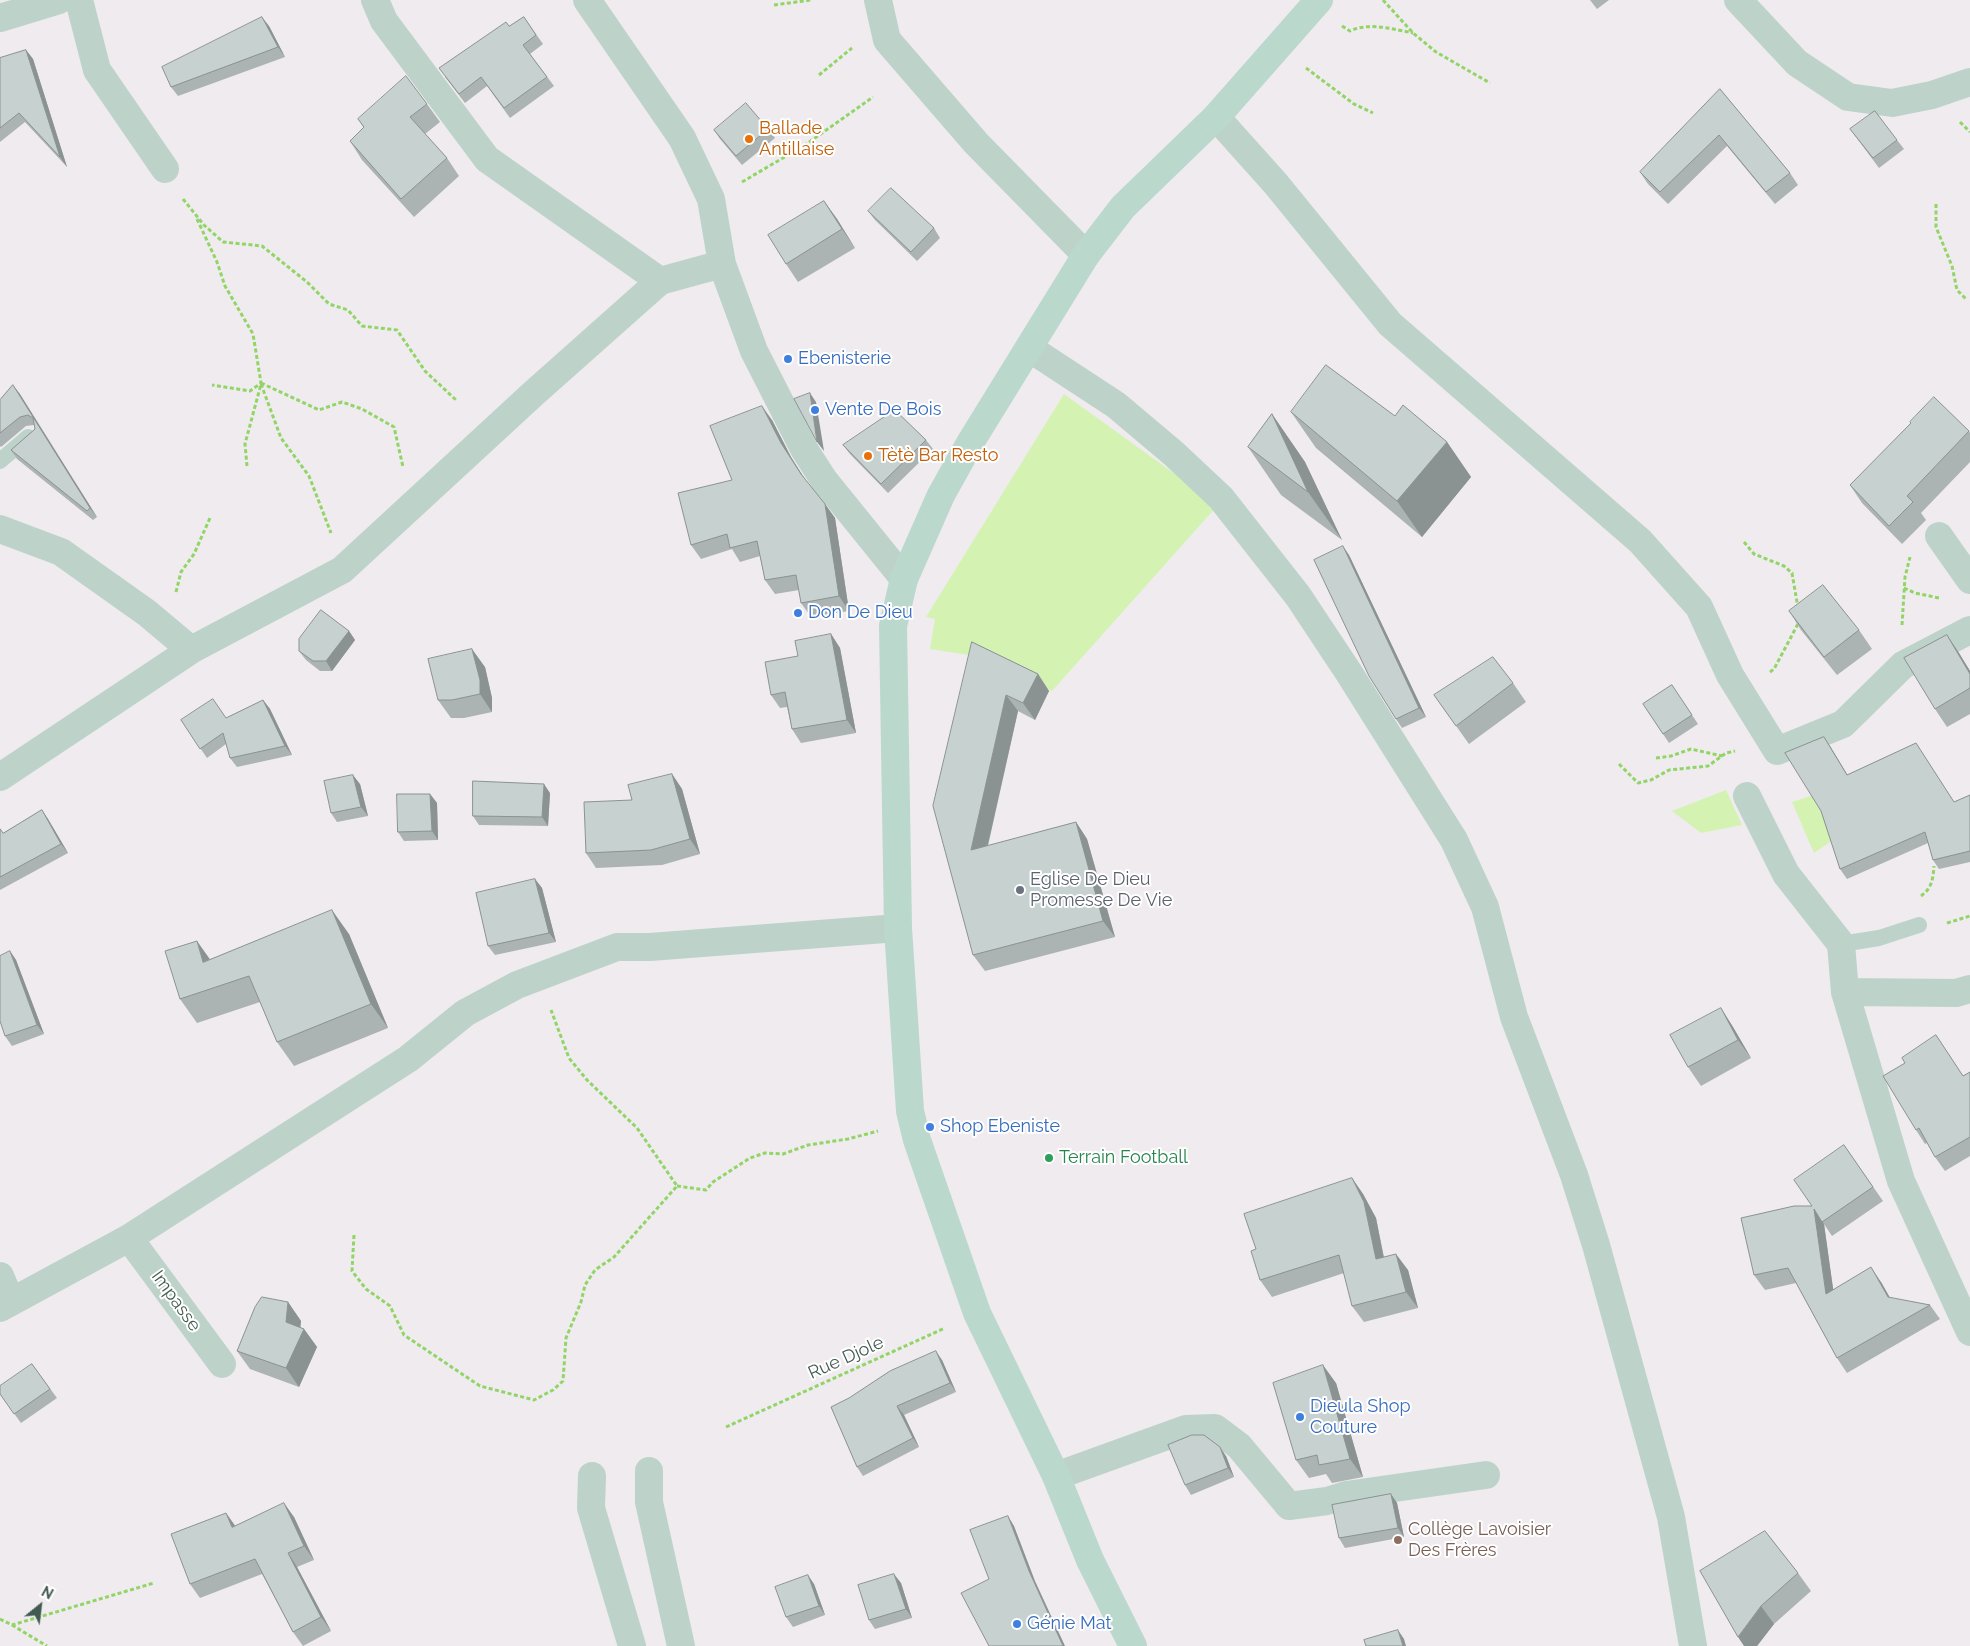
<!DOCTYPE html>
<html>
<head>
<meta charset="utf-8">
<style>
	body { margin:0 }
	#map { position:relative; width:1970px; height:1646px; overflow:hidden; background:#efebef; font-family:Raleway,sans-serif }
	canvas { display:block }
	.north { position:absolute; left:15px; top:1581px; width:50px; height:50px; -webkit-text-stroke:4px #fff; paint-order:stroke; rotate:29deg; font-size:14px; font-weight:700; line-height:20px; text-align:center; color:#425b50 }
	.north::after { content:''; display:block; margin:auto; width:18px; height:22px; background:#425b50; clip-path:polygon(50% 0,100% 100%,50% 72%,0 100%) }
</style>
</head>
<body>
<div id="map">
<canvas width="1970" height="1646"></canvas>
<div class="north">N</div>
</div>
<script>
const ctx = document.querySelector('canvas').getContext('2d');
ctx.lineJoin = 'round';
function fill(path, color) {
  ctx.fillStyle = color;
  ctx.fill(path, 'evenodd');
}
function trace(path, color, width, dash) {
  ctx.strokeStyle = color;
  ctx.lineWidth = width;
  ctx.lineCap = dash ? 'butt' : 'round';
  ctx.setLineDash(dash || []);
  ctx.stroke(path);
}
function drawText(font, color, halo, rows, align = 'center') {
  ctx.font = font + ' Raleway,sans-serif';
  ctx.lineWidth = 4;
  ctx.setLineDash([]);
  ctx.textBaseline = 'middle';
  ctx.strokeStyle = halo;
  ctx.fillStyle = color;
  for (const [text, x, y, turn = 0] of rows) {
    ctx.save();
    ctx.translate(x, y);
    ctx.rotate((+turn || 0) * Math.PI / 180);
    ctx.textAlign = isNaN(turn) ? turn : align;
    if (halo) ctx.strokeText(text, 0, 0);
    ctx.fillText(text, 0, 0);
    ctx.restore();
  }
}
const green = new Path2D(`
	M1064 394 1218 505 1052 691 988 658 930 649 935 619 926 617Z
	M1833 789 1859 822 1814 853 1792 802Z
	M1726 790 1742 825 1701 833 1672 811Z`);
const path = new Path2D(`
	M1383 0 1413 33 1436 52 1490 83
	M774 5 811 0
	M1342 26 1350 31C1369 22 1393 29 1413 33
	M1306 68 1354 104 1373 113
	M819 75 852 48
	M1960 122 1970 132
	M742 182 805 145 873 97
	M183 199 204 225 223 242 262 246 307 282 329 304 348 310 362 326 397 330 425 371 456 400
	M1936 204V227L1952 266 1957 290 1967 300
	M197 219 217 262 225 286 253 334 261 383 250 391 212 385
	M261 383 319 410 342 402 362 409 394 427 403 467
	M261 384 281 438 309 476 331 533
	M247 466 245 444 261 384
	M1744 542 1754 554 1784 566 1792 573 1798 608
	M1904 588 1915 593 1939 598
	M176 592 181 572 194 554 210 518
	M1902 625 1905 577 1910 557
	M1770 672 1774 669 1799 622
	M1656 758 1671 756 1691 749 1722 756
	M1619 764 1638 783 1651 780 1669 770 1708 766 1726 753 1735 751
	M1921 896C1932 888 1933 879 1934 866
	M1947 923 1970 916
	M677 1186 706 1190 713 1182 750 1158 765 1153 783 1154 808 1145 848 1139 878 1131
	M354 1235 352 1271 366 1289 390 1306 404 1335 480 1386 534 1400 553 1390 563 1381 566 1338 581 1302 585 1285 595 1270 614 1257 677 1186 637 1128 587 1080 569 1058 551 1010
	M726 1427 945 1328
	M0 1619 12 1625 154 1583
	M12 1625 47 1646`);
const lane = new Path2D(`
	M0 461 28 437
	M1841 944 1879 938 1919 925`);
const street = new Path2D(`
	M79 0 97 70 165 169
	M375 0 384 21 487 159 660 281 722 264
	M587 0 682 138 711 199 722 264 754 351 804 449 824 480 904 579
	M878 0 887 40 976 143 1086 255
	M1738 0 1797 63 1848 97 1892 103 1932 95 1970 82
	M0 18 59 0
	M1216 117 1276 184 1390 324 1640 541 1699 607 1730 675 1777 751 1843 724 1903 665 1970 630
	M1029 348 1116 405 1173 453 1221 498 1298 596 1349 673 1454 840 1485 907 1514 1017 1574 1175 1596 1245 1671 1517 1693 1646
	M0 529 61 552 147 613 191 650
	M1939 536 1970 580
	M0 777 191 650 342 570 534 393 660 281
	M1747 796 1786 874 1841 944 1845 992 1901 1181 1970 1332
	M1845 992 1956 993 1970 989
	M129 1238 222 1364
	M0 1276 11 1302
	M0 1308 129 1238 408 1059 465 1013 517 985 617 947H650L898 928
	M649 1471V1502L681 1646
	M592 1476 591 1508 632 1646
	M1056 1476 1186 1429 1215 1428 1239 1446 1289 1506 1327 1501 1346 1495 1486 1475`);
const secondary = new Path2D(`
	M1133 1646 1090 1560 1056 1476 977 1313 917 1140 910 1111 898 928 893 626 904 579 941 495 970 443 1086 255 1123 207 1216 117 1319 0`);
const wall = new Path2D(`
	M1590 0H1609L1597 9Z
	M524 17 543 44 530 54 554 86 510 118 487 86 465 103 445 77 509 26Z
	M269 26 285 57 178 96 171 87Z
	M26 50 33 59 67 167 25 122 0 142V58Z
	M1720 89 1790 173 1798 185 1775 204 1727 146 1668 204 1648 184 1640 172Z
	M427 104 440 122 425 134 447 158 459 176 414 217 362 160 350 141 364 128 358 119Z
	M768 129 775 138 742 165 720 139 714 130Z
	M1850 129 1897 140 1904 149 1879 168Z
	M824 201 837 219 855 248 798 282 786 264Z
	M868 211 934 228 940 238 917 261 875 220Z
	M13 385 97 517 93 520 17 459 11 450 35 429 34 425 26 426 1 447 0 446V400Z
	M1291 412 1395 416 1447 442 1471 477 1422 537 1316 448Z
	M1272 414 1305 462 1342 540 1281 495 1248 447Z
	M772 420 791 457 805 479 825 504 835 518 849 611 811 617 801 603 799 590 775 594 765 580 760 556 740 562 732 549 701 559 691 545Z
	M1969 431 1970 433V462L1921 513 1926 520 1902 544 1862 503 1850 485Z
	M926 440 933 449 888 493 850 454 843 445Z
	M1349 555 1426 717 1402 728 1396 719Z
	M1789 611 1859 630 1872 649 1837 675 1801 630Z
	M349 631 355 640 332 671H320L306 660 299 651Z
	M831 634 840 648 856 733 801 743 792 729 787 707 780 708 771 695 798 656Z
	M1947 635 1959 653 1970 671V714L1947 727 1935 709Z
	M972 642 1038 674 1049 691 1035 720 1018 711 988 846 1076 822 1087 839 1115 937 985 971 973 955Z
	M485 667 492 698V712L464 718H451L438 700Z
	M1513 683 1526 702 1469 744 1434 695Z
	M1672 685 1698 724 1669 743 1643 704Z
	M263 700 270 709 292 755 237 767 230 758 226 744 207 758 181 720 226 718Z
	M1916 743 1954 802 1970 795V862L1939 869 1933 860 1928 843 1847 879 1840 869 1821 811 1830 746 1847 775Z
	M672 774 682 789 700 854 662 865 596 868 586 853 632 800Z
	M360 784 368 816 337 822 331 813Z
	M550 793 548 826 479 825 473 816Z
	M430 794 437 803 438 840 404 841 398 832Z
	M42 810 48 819 68 853 0 890V828L3 833Z
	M535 879 542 888 556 942 495 955 488 946Z
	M349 934 388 1028 294 1066 277 1042 260 1002 197 1023 180 999 210 959Z
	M10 951 16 960 44 1034 12 1046 5 1036Z
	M1721 1008 1733 1027 1751 1058 1701 1086 1688 1067Z
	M1936 1035 1963 1076 1970 1072V1156L1945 1171 1935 1157 1927 1143 1925 1144 1916 1130 1905 1063Z
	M1844 1145 1883 1201 1832 1236 1824 1224 1833 1290 1881 1282 1890 1298 1930 1305 1940 1319 1847 1373 1837 1358 1796 1283 1765 1290 1754 1275 1812 1206Z
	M1352 1178 1363 1194 1376 1218 1384 1257 1408 1270 1418 1308 1364 1322 1352 1306 1344 1273 1272 1297 1260 1280 1256 1249Z
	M288 1302 301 1321 300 1327 304 1329 317 1347 299 1387 250 1369 237 1351Z
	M942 1360 956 1392 904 1415 919 1447 863 1476 857 1467 831 1407Z
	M32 1364 57 1398 21 1423 0 1394Z
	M1336 1383 1363 1477 1332 1483 1326 1474 1309 1478 1296 1460Z
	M1226 1456 1234 1477 1191 1495 1185 1485Z
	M1391 1494 1397 1503 1404 1537 1345 1548 1339 1538Z
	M226 1513 235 1526 294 1517 314 1560 297 1567 331 1631 303 1646 293 1632 262 1574 200 1598 190 1584Z
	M1765 1531 1798 1573 1811 1591 1774 1624 1757 1646Z
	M901 1583 912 1618 875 1629 869 1620Z
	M814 1584 825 1615 793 1627 786 1617Z`);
const shadedWall = new Path2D(`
	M262 17 269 26 285 57 278 47Z
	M26 50 33 59 67 167 60 157Z
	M824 201 837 219 855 248 842 229Z
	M13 385 20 394 97 517 90 508Z
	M810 393 816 402 824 451 817 442Z
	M762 406 772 420 791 457 811 489 781 443Z
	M1272 414 1305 462 1342 540 1308 492Z
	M1447 442 1471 477 1422 537 1397 501Z
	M825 504 835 518 849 611 839 596Z
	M1343 546 1349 555 1426 717 1419 708Z
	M349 631 355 640 332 671 326 661Z
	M831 634 840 648 856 733 847 720Z
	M1947 635 1959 653 1970 671V674Z
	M472 649 485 667 492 698V712L480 694Z
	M1038 674 1049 691 1035 720 1023 703Z
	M1006 695 1018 711 983 866 971 850Z
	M263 700 270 709 292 755 285 746Z
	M1824 737 1830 746 1853 784 1847 775Z
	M672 774 682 789 700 854 690 839Z
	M353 775 360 784 368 816 361 807Z
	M544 784 550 793 548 826 542 817Z
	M430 794 437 803 438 840 432 831Z
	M42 810 48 819 68 853 61 844Z
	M1076 822 1087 839 1115 937 1103 921Z
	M535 879 542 888 556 942 549 933Z
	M332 910 349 934 388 1028 371 1004Z
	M197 941 214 965 220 986 203 962Z
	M10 951 16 960 44 1034 37 1025Z
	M1721 1008 1733 1027 1751 1058 1738 1040Z
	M1352 1178 1363 1194 1376 1218 1387 1275 1376 1259Z
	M1814 1209 1824 1224 1836 1309 1826 1294Z
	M1396 1254 1408 1270 1418 1308 1406 1292Z
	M1871 1267 1881 1282 1898 1312 1888 1297Z
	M288 1302 301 1321 299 1341 286 1322Z
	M304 1329 317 1347 299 1387 286 1368Z
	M936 1351 942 1360 956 1392 950 1383Z
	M1323 1365 1336 1383 1363 1477 1350 1459Z
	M897 1406 904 1415 919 1447 913 1438Z
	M1220 1447 1226 1456 1234 1477 1228 1468Z
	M1391 1494 1397 1503 1404 1537 1398 1528Z
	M284 1503 294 1517 314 1560 304 1546Z
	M226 1513 236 1527H232Z
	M1008 1516 1014 1526 1035 1581 1065 1646H1063L1029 1571Z
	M288 1553 297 1567 331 1631 321 1617Z
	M894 1574 901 1583 912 1618 906 1609Z
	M808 1575 814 1584 825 1615 819 1606Z
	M1761 1606 1774 1624 1757 1646H1744L1738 1637Z
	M1398 1630 1404 1639 1406 1646H1403Z`);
const building = new Path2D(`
	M262 17 278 47 171 87 162 67Z
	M524 17 536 35 523 45 547 77 504 108 481 77 459 94 439 68 506 22 509 26Z
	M26 50 60 157 19 113 0 128V58Z
	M406 76 427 104 410 117 447 158 401 199 350 141 364 127 358 119Z
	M1720 89 1790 173 1766 192 1719 135 1660 192 1640 172Z
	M746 103 768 129 736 156 714 130Z
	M1875 111 1897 140 1873 158 1850 129Z
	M891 188 934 228 911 252 868 211Z
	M824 201 842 229 786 264 768 235Z
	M1326 365 1395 416 1403 405 1447 442 1397 501 1291 412Z
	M13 385 90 508 87 511 11 450 35 429 33 418 28 415 20 417 0 433V400Z
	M810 393 817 442 794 399Z
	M1934 397 1969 431 1907 496 1913 502 1889 526 1850 485 1911 423 1910 422Z
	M762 406 781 443 801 474 825 504 839 596 801 603 796 575 765 580 757 541 730 548 727 534 691 545 678 493 732 480 710 426Z
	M895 410 926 440 881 484 843 445Z
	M1272 414 1308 492 1248 447Z
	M1343 546 1419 708 1396 719 1369 676 1314 560Z
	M1823 585 1859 630 1824 657 1789 611Z
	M321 610 349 631 326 661H313L299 651V639Z
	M831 634 847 720 792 729 785 692 771 695 765 662 798 656 795 641Z
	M1947 635 1970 674V688L1935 709 1904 658Z
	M972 642 1038 674 1023 703 1006 695 971 850 1076 822 1103 921 973 955 933 806Z
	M472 649 480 680V694L452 700H438L428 659Z
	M1493 657 1513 683 1456 726 1434 695Z
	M1672 685 1692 715 1663 734 1643 704Z
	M213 699 226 718 263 700 285 746 230 758 223 733 200 749 181 720Z
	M1824 737 1847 775 1916 743 1954 802 1970 795V851L1933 860 1925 832 1840 869 1821 811 1785 753Z
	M672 774 690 839 651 850 586 853 584 802 632 800 628 785Z
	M353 775 361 807 331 813 324 781Z
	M473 781 544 784 542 817 473 816Z
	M397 794H430L432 831 398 832Z
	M42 810 61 844 0 877V829L3 833Z
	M535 879 549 933 488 946 476 893Z
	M332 910 371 1004 277 1042 249 976 180 999 165 951 197 941 203 962Z
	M10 951 37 1025 5 1036 0 1021V956Z
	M1721 1008 1738 1040 1688 1067 1670 1035Z
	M1936 1035 1963 1076 1970 1072V1137L1935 1157 1919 1128 1916 1130 1883 1076 1905 1063 1902 1058Z
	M1844 1145 1873 1187 1822 1222 1814 1209 1826 1294 1871 1267 1888 1297 1930 1305 1837 1358 1788 1268 1754 1275 1741 1218 1794 1206H1812L1794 1180Z
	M1352 1178 1364 1202 1376 1259 1396 1254 1406 1292 1352 1306 1339 1255 1260 1280 1251 1251 1256 1249 1244 1214Z
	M262 1297 288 1302 286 1322 304 1329 286 1368 237 1351 255 1307Z
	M936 1351 950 1383 897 1406 913 1438 857 1467 831 1407 849 1398 890 1371Z
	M32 1364 50 1389 14 1414 0 1394V1386Z
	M1323 1365 1350 1459 1319 1465 1317 1455 1296 1460 1273 1383Z
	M1192 1435H1204L1220 1447 1228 1468 1185 1485 1168 1445Z
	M1391 1494 1398 1528 1339 1538 1332 1505Z
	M284 1503 304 1546 288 1553 321 1617 293 1632 255 1559 190 1584 171 1534 226 1513 232 1527Z
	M1008 1516 1029 1571 1063 1646H989L961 1593 989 1579 970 1530Z
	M1765 1531 1798 1573 1761 1606 1738 1637 1700 1571Z
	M894 1574 906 1609 869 1620 858 1585Z
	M808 1575 819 1606 786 1617 775 1587Z
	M1398 1630 1403 1646H1366L1364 1640Z`);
const markers = [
	[749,139,5,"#e8710a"],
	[788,359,5,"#3f7fe0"],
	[815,410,5,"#3f7fe0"],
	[868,456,5,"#e8710a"],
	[798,613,5,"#3f7fe0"],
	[1020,890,5,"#6b7280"],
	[930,1127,5,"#3f7fe0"],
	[1049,1158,5,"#2e9e5b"],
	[1300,1417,5,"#3f7fe0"],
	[1398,1540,5,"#8d6e63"],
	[1017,1624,5,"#3f7fe0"]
];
const foodNames = [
	["Ballade",759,129],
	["Antillaise",759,150],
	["Tètè Bar Resto",878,456]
];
const shopNames = [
	["Ebenisterie",798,359],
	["Vente De Bois",825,410],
	["Don De Dieu",808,613],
	["Shop Ebeniste",940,1127],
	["Dieula Shop",1310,1407],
	["Couture",1310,1428],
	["Génie Mat",1027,1624]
];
const worshipNames = [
	["Eglise De Dieu",1030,880],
	["Promesse De Vie",1030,901]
];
const leisureNames = [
	["Terrain Football",1059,1158]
];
const streetNames = [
	["Impasse",176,1301,54],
	["Rue Djole",846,1358,-24]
];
const educationNames = [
	["Collège Lavoisier",1408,1530],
	["Des Frères",1408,1551]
];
fill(green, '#d4f3b3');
trace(path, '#92d567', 3, [4, 2.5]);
trace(lane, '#bdd3c9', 16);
trace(street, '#bdd3c9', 28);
trace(secondary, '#bbd8cd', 28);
fill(wall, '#abb4b3');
fill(shadedWall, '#8b9292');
fill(building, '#c7d1d0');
trace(building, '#8b9292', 1);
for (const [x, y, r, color] of markers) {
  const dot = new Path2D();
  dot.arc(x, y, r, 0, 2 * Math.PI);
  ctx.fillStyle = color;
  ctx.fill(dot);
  trace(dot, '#fff', 2);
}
drawText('18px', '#c56008', '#fff', foodNames, 'left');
drawText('18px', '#366cbe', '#fff', shopNames, 'left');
drawText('18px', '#5b616d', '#fff', worshipNames, 'left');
drawText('18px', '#27864d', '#fff', leisureNames, 'left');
drawText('18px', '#425b50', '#fff', streetNames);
drawText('18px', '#785e54', '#fff', educationNames, 'left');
</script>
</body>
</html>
